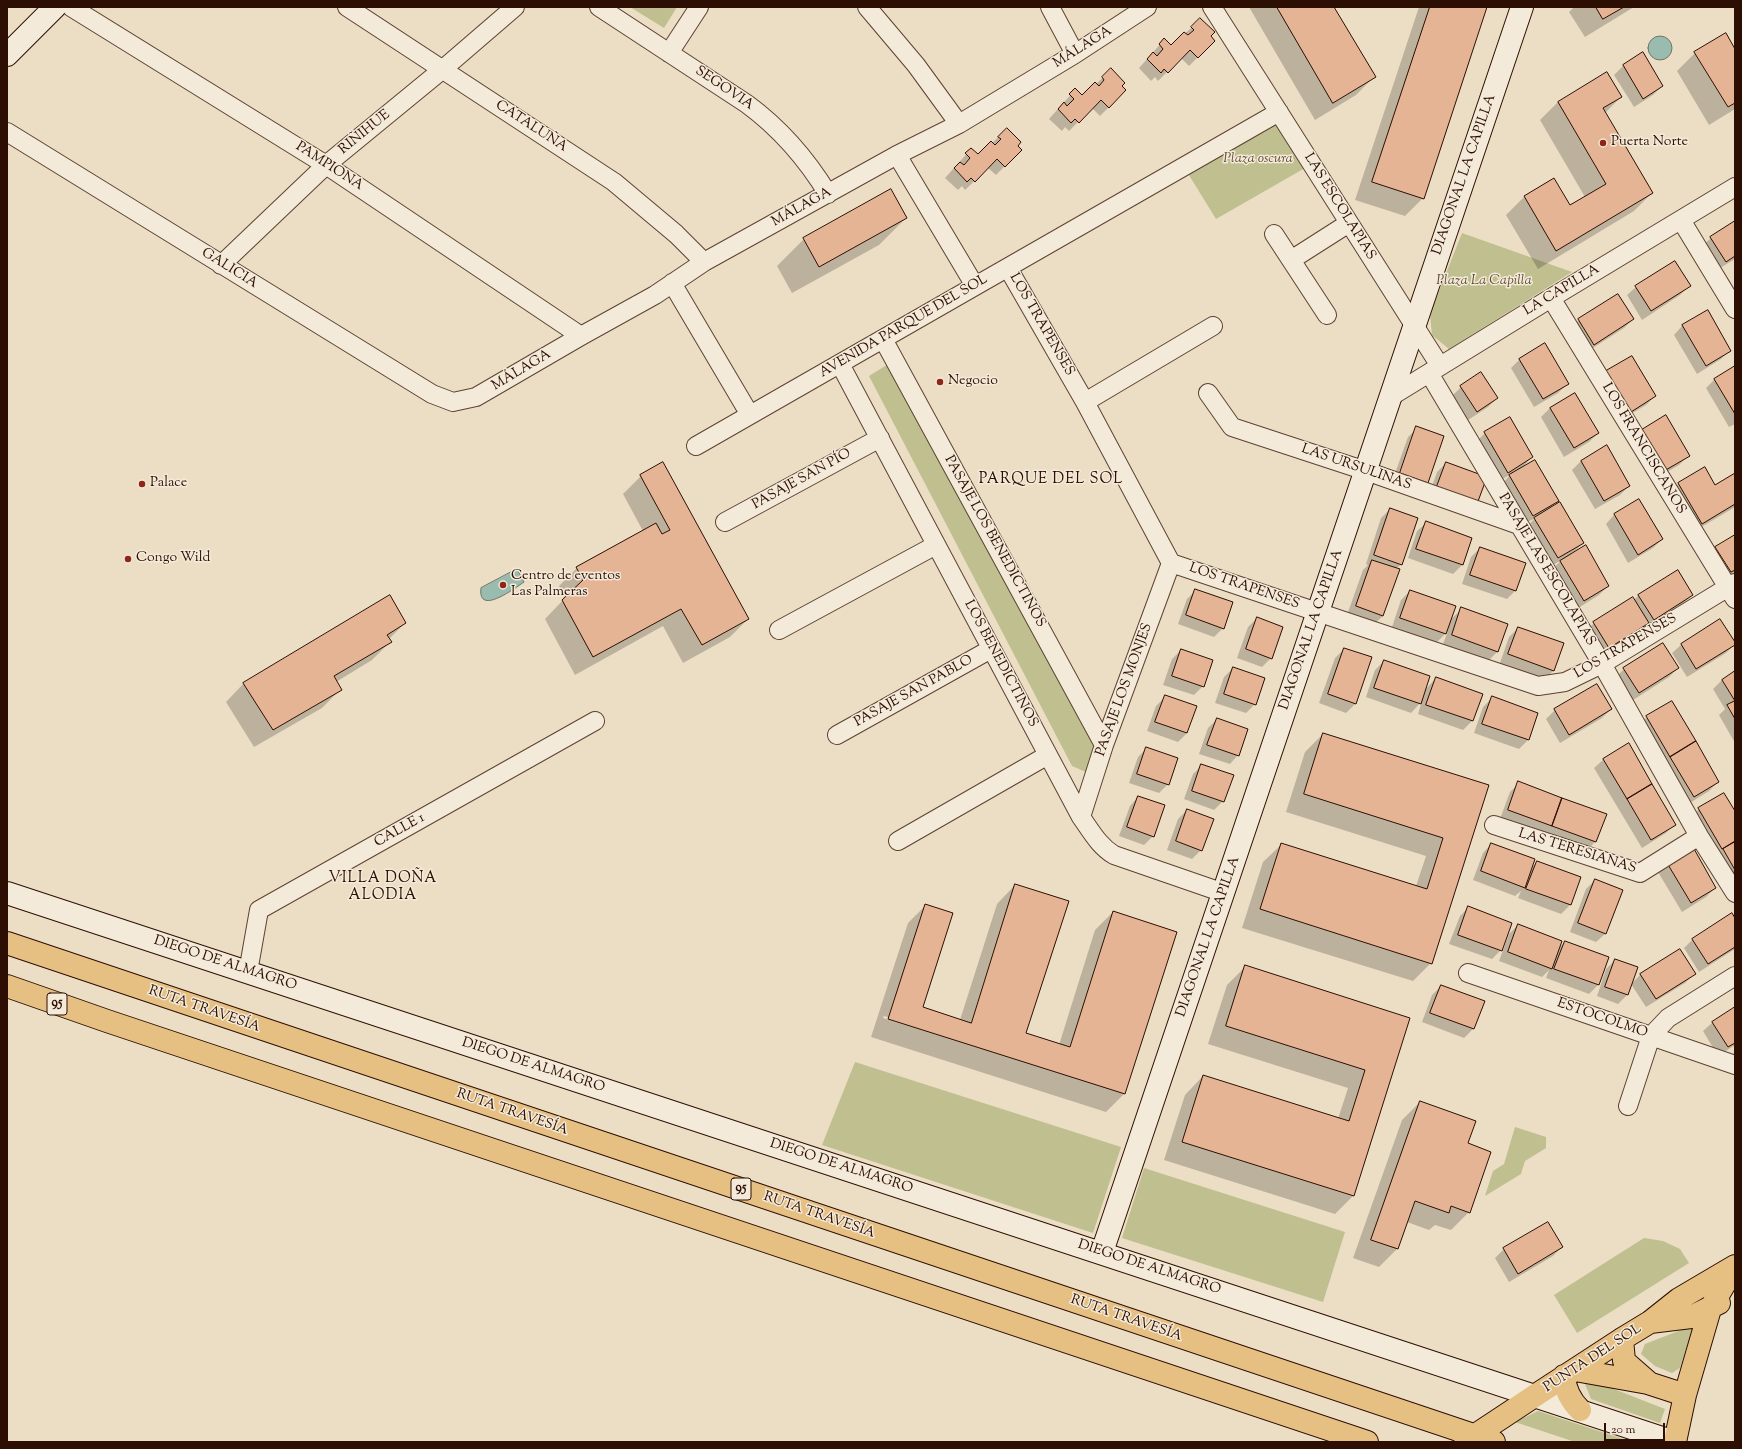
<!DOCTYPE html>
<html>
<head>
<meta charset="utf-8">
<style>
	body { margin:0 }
	#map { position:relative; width:1742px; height:1449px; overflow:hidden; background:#ecdec4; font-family:"Sorts Mill Goudy",serif }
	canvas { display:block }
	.frame { position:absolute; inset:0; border:8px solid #2d0e02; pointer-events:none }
	.scale { position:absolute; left:1604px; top:1423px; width:61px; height:18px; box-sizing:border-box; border:2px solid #2d0e02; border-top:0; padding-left:5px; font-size:12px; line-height:14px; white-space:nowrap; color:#2d0e02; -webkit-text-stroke:3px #f3ead9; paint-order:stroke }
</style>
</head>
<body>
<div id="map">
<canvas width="1742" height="1449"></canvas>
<div class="frame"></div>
<div class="scale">20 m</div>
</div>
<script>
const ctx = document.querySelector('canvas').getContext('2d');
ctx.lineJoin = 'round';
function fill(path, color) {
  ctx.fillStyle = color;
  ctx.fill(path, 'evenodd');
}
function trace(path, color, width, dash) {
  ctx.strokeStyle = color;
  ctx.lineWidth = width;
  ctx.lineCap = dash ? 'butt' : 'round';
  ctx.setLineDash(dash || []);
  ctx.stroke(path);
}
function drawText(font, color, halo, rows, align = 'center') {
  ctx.font = font + ' "Sorts Mill Goudy",serif';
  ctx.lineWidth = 3;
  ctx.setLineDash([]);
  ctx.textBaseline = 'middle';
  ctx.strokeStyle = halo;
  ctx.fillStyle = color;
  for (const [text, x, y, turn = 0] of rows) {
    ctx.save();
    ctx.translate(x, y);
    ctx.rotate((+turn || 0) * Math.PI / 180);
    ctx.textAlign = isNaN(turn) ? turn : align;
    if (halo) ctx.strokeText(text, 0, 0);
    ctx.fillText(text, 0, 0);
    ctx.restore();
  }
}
const green = new Path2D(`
	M630 7H677L664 28Z
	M1279 112 1312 164 1216 219 1184 167Z
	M1462 233 1572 272 1449 349 1432 335 1430 314Z
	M890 363 1096 748 1088 773 1072 766 869 376Z
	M855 1062 1121 1147 1093 1233 822 1145Z
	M1515 1127 1546 1137V1148L1525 1161 1521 1174 1485 1196 1493 1171 1504 1164Z
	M1144 1168 1345 1232 1323 1302 1122 1238Z
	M1644 1238 1663 1241 1680 1249 1689 1263 1577 1333 1554 1295Z
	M1694 1325 1680 1368 1672 1373 1655 1366 1641 1354 1645 1344Z
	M1585 1384H1601L1665 1409 1660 1423 1591 1399Z
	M1538 1411 1632 1442H1575L1515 1422Z`);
const water = new Path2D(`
	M1648 48a12 12 0 1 1 24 0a12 12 0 1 1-24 0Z
	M517 569 524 582C515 588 477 617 481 588Z`);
const shadow = new Path2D(`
	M1249 7H1333L1374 77 1356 95 1315 120Z
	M1419 7H1486L1423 198 1405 216 1355 200Z
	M1574 7H1634L1585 37 1569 12Z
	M1200 20 1209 36 1214 41 1189 66 1181 58 1158 81 1155 77 1151 81 1139 68 1164 40 1171 46Z
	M1735 50V109L1709 125 1677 71 1695 53Z
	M1643 54 1662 86 1653 95 1634 107 1614 75 1623 66Z
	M1111 70 1120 86 1125 91 1100 116 1092 108 1069 131 1065 127 1062 131 1049 119 1075 90 1082 97Z
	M1621 97 1605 113 1652 193 1634 211 1538 269 1506 215 1524 197 1554 179 1570 206 1585 197 1540 120 1558 102Z
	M1007 129 1016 146 1021 150 996 175 988 168 965 190 962 186 958 190 945 178 971 149 978 156Z
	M891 190 906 218 879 245 792 293 777 266 804 239Z
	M1735 222V259L1717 270 1702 246 1711 238Z
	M1689 286 1680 295 1642 320 1627 295 1636 287Z
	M1707 311 1730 350 1721 359 1697 374 1674 335 1682 326Z
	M1633 319 1624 328 1585 353 1570 329 1579 320Z
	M1520 359 1567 384 1558 393 1534 407 1511 368Z
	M1735 367V424L1729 427 1706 388 1715 379Z
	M1598 381 1655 396 1646 405 1621 420Z
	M1461 387 1497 398 1488 407 1468 420 1452 396Z
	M1575 394 1598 433 1589 442 1564 457 1541 417 1550 408Z
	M1417 428 1427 482 1418 491 1392 482 1408 437ZM1412 437H1414L1400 478H1398Z
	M1485 433 1532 457 1521 469 1557 501 1548 510 1583 543 1572 554 1608 586 1599 595 1575 610 1551 570 1562 560 1549 567 1526 528 1535 518 1524 524 1501 485 1511 474 1499 481 1476 442Z
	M1632 440 1688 456 1679 465 1655 479Z
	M1581 461 1629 486 1620 495 1595 509 1572 470Z
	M1446 463 1467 512 1428 498 1437 472Z
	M1704 468 1715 486 1735 474V507L1693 532 1669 493 1678 484Z
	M641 476 748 619 730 637 683 663 663 626 575 675 545 619 565 598 559 586 577 568 643 531 623 494Z
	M1639 500 1662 539 1653 548 1628 563 1606 524 1614 515Z
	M1390 509 1401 564 1396 569 1383 616 1374 624 1347 615 1363 570 1368 565 1366 564 1381 518Z
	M1426 523 1471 538 1462 565 1453 574 1408 558 1417 531Z
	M1735 536V572L1722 580 1707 557 1716 548Z
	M1480 548 1516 590 1507 599 1462 584 1471 557Z
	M1677 571 1692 595 1683 604 1644 628 1643 627 1639 632 1600 656 1585 632 1594 623 1634 600 1638 596Z
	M1196 590 1223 628 1214 637 1178 624 1187 599Z
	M1410 591 1450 620 1462 609 1498 651 1489 660 1443 644 1448 631 1436 643 1392 627 1401 600Z
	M1257 618 1271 658 1262 667 1237 658 1248 627Z
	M1720 620 1735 644 1726 653 1687 677 1672 653 1681 645Z
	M405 623 389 639 390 642 372 660 336 682 340 690 322 708 254 747 226 702 244 683Z
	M1518 628 1554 670 1545 679 1500 663 1509 637Z
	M1344 649 1370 658 1355 704 1346 713 1319 703 1335 658Z
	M1181 650 1203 686 1194 695 1163 685 1172 659Z
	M1384 661 1425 690 1436 678 1481 694 1472 721 1463 730 1418 714 1422 701 1411 713 1366 697 1375 670Z
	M1233 668 1255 704 1246 713 1215 703 1224 677Z
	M1678 668 1669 677 1630 702 1615 678 1624 669Z
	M1735 672V743L1719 715 1725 709 1713 689 1722 680Z
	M1165 697 1187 733 1178 742 1147 731 1156 706Z
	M1492 698 1537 713 1528 740 1519 749 1474 733 1483 707Z
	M1611 709 1602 718 1560 743 1546 719 1555 710Z
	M1647 717 1718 782 1709 791 1685 806 1638 726Z
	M1217 719 1238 755 1230 764 1199 754 1208 728Z
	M1323 734 1487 786 1431 963 1413 981 1242 928 1263 862 1282 844 1416 886 1426 856 1286 812 1305 752Z
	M1147 748 1168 784 1159 793 1129 783 1138 757Z
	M1603 760 1675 824 1666 833 1642 848 1594 768Z
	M1202 765 1223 801 1214 810 1184 799 1193 774Z
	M1519 783 1605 815 1595 842 1586 851 1500 819 1510 792Z
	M1138 797 1153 836 1144 845 1119 836 1130 806Z
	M1699 809 1735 813V894L1690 818Z
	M1187 810 1201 850 1192 859 1167 850 1178 819Z
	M1491 844 1531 868 1537 862 1580 878 1570 905 1561 914 1518 898 1521 891 1515 896 1473 880 1483 853Z
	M1667 863 1715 888 1706 897 1682 912 1658 872Z
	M1595 880 1605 934 1596 942 1570 932 1586 889Z
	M1015 885 1025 1034 1059 1045 1095 930 1113 912 1124 1094 1106 1112 871 1037 908 923 926 905 921 1008 960 1020 997 904ZM884 1016 906 1023V1025L883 1018Z
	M1468 908 1501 950 1492 959 1449 944 1460 916Z
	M1735 920V949L1699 972 1684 948 1693 939Z
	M1518 925 1558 949 1565 942 1608 958 1598 985 1589 994 1546 978 1549 970 1542 977 1499 961 1509 934Z
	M1679 950 1694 974 1685 983 1646 1007 1631 984 1640 975Z
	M1615 960 1627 995 1618 1004 1597 996 1606 969Z
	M1245 967 1409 1018 1353 1196 1335 1214 1164 1160 1185 1095 1203 1076 1338 1119 1348 1088 1208 1044 1227 985Z
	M1441 986 1483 1002 1473 1029 1464 1038 1422 1022 1432 995Z
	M1735 1008V1045L1718 1056 1703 1031 1712 1023Z
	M1420 1102 1467 1144 1469 1212 1451 1230 1435 1225 1429 1230 1407 1222 1397 1249 1379 1267 1353 1258 1402 1120Z
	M1562 1247 1553 1256 1509 1282 1495 1258 1504 1249Z`);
const building = new Path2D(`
	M1277 7H1334L1376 77 1333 103Z
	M1430 7H1487L1424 199 1372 182Z
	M1596 7H1624L1603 19Z
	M1200 18 1215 32 1211 36 1215 41 1198 58 1190 50 1168 73 1164 69 1161 73 1147 59 1153 52 1157 56 1163 49 1159 44 1164 38 1171 45 1184 32 1188 35 1194 30 1191 27Z
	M1726 33 1735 49V103L1728 107 1694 52Z
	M1643 52 1663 86 1643 99 1623 65Z
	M1111 68 1125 83 1122 86 1126 90 1109 108 1101 100 1079 123 1075 119 1071 123 1058 109 1064 102 1067 106 1074 99 1069 94 1075 88 1082 95 1095 82 1099 86 1104 80 1102 77Z
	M1607 72 1622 97 1603 108 1653 193 1556 251 1524 196 1554 178 1570 205 1606 184 1558 102Z
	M1007 128 1021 142 1018 146 1022 150 1005 167 997 159 975 182 971 178 967 182 954 168 960 162 964 165 970 158 965 153 971 148 978 154 991 141 995 145 1001 139 998 137Z
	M891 189 907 218 819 267 803 238Z
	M1735 221V256L1726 262 1710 237Z
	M1675 261 1691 286 1651 311 1635 286Z
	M1618 294 1634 319 1594 345 1578 319Z
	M1708 310 1731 351 1706 366 1682 325Z
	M1545 343 1569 384 1543 399 1519 359Z
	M1632 356 1656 396 1631 412 1606 371Z
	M1735 366V414L1714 379Z
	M1481 372 1498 398 1477 412 1460 386Z
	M1575 393 1599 433 1574 448 1550 408Z
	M1666 415 1690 456 1664 471 1640 431Z
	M1510 417 1533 457 1508 473 1484 432Z
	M1416 426 1444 436 1428 483 1400 473Z
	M1607 445 1630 486 1604 501 1581 461Z
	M1535 460 1559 501 1533 516 1509 475Z
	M663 462 749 619 702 645 681 609 593 657 562 600 583 580 576 567 656 523 662 534 670 530 640 475Z
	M1446 462 1487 477 1477 504 1436 489Z
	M1705 467 1715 485 1735 473V504L1702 524 1678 483Z
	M1639 499 1663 539 1638 555 1614 514Z
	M1560 502 1584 543 1558 558 1534 518Z
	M1390 508 1418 518 1402 565 1374 555Z
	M1426 521 1472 538 1463 565 1416 549Z
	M1735 535V570L1731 572 1715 547Z
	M1586 545 1609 586 1584 601 1560 561Z
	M1480 547 1526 563 1516 591 1470 575Z
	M1372 560 1400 569 1383 616 1356 606Z
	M1678 570 1693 595 1654 620 1638 595Z
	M1195 589 1233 602 1224 629 1186 615Z
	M1410 590 1456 606 1446 634 1400 618Z
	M390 595 406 623 387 635 392 642 334 676 342 690 273 730 243 683Z
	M1633 597 1649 623 1609 648 1593 622Z
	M1461 607 1508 624 1498 652 1452 635Z
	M1257 617 1283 627 1272 659 1246 649Z
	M1720 619 1735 642V645L1696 669 1681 644Z
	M1518 627 1564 643 1554 671 1508 654Z
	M1663 643 1679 668 1639 693 1623 668Z
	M1344 648 1372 657 1356 704 1328 694Z
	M1181 649 1213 660 1204 687 1172 676Z
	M1384 660 1430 676 1421 704 1374 688Z
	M1233 667 1265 678 1256 705 1224 694Z
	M1735 671V701L1722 680Z
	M1436 677 1483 694 1473 721 1426 705Z
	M1597 684 1612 709 1569 735 1554 709Z
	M1165 695 1197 706 1187 733 1155 722Z
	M1492 696 1538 713 1529 740 1482 724Z
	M1672 701 1696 741 1670 757 1646 716Z
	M1735 701V719L1727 705Z
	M1217 718 1248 729 1239 756 1207 745Z
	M1323 733 1489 785 1432 964 1260 909 1281 843 1427 889 1443 838 1304 794Z
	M1696 741 1719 782 1694 797 1670 757Z
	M1629 743 1652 784 1627 799 1603 759Z
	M1146 747 1178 758 1169 785 1137 774Z
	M1201 764 1234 775 1224 802 1192 791Z
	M1518 781 1562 798 1552 826 1508 810Z
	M1652 784 1676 825 1651 840 1627 799Z
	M1724 793 1735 811V841L1722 849 1698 808Z
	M1138 796 1165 805 1154 837 1127 827Z
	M1562 798 1607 814 1596 842 1552 826Z
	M1187 809 1214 819 1202 851 1176 841Z
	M1735 842V870L1723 849Z
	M1491 843 1535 859 1525 888 1481 871Z
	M1693 847 1716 888 1691 903 1667 863Z
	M1537 861 1581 877 1571 905 1526 889Z
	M1595 879 1623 890 1606 934 1578 923Z
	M1015 884 1069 901 1026 1033 1070 1047 1113 911 1177 932 1125 1094 888 1019 925 904 953 913 923 1007 971 1023Z
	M1468 906 1512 923 1502 951 1458 935Z
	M1732 913 1735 918V947L1708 964 1692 939Z
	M1518 924 1562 941 1552 969 1508 952Z
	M1565 941 1609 957 1599 985 1554 969Z
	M1680 949 1696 974 1656 999 1640 974Z
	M1615 959 1638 967 1628 995 1605 987Z
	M1245 965 1410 1018 1354 1196 1182 1142 1203 1075 1349 1121 1365 1070 1226 1026Z
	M1441 985 1485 1001 1474 1029 1430 1013Z
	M1735 1007V1043L1728 1047 1712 1022Z
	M1420 1101 1476 1121 1468 1143 1491 1152 1470 1213 1451 1206 1449 1213 1415 1201 1398 1249 1371 1240Z
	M1548 1222 1563 1247 1518 1274 1503 1248Z`);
const street = new Path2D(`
	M71 7 326 165 581 336
	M347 7 614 182 676 234 704 262
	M599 7 747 104C781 129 806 158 828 194
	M867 7 916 65 959 124
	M1050 7 1075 54
	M1212 7 1440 366
	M669 53 699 7
	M7 132 432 394 453 402 476 397 581 336 655 295 704 262 897 155 959 124 1075 54 1147 7
	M897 155 975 286
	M1681 220 1735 309
	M1274 234 1327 315
	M1291 260 1349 223
	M221 265 326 165 443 69 515 7
	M1008 268 1085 402 1171 563 1538 686 1565 682 1602 664 1735 583
	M672 283 750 415
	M1551 298 1735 599
	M883 339 1104 745
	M840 364 1081 817C1091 831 1099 846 1114 855L1224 893
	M1429 373 1602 664 1699 836 1735 893
	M1208 393 1232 427 1366 471 1519 525
	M1390 397 1551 298 1735 187
	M1085 402 1213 326
	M696 446 1279 112
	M725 522 880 438
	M779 630 936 545
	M837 735 991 649
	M1081 817 1104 745 1171 563
	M1494 825 1640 873 1699 836
	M898 841 1048 755
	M248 972 259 910 595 721
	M1468 973 1735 1065
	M1628 1106 1651 1036 1668 1018 1735 976`);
const secondary = new Path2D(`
	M7 55 55 7
	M7 893 1674 1442
	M1102 1252 1522 7`);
const primary = new Path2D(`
	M1650 1322 1691 1317 1719 1303
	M1622 1339 1624 1361 1648 1382
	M1575 1370 1648 1383 1685 1395
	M1564 1376C1565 1390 1570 1400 1580 1410
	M1536 1395 1622 1339 1650 1322 1679 1299 1735 1266
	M1675 1442 1685 1395 1710 1309 1734 1268`);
const highway = new Path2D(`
	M7 943 1494 1442
	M7 986 107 1021 1367 1442
	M1465 1438 1474 1436 1536 1395`);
const markers = [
	[1603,143,4,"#8f2418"],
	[940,382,4,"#8f2418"],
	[142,484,4,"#8f2418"],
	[128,559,4,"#8f2418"],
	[503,585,4,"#8f2418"]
];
const shields = [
	[57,1004,20],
	[741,1189,20]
];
const shieldNames = [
	["95",57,1004],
	["95",741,1189]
];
const streetNames = [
	["MÁLAGA",1083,48,-32],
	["SEGOVIA",724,89,34],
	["CATALUÑA",531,127,33],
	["RIÑIHUE",365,133,-39],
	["PAMPIONA",329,167,33],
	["DIAGONAL LA CAPILLA",1465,175,-71],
	["LAS ESCOLAPIAS",1339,207,58],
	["MÁLAGA",802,208,-29],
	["GALICIA",229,269,32],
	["LA CAPILLA",1562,291,-31],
	["LOS TRAPENSES",1041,325,60],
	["AVENIDA PARQUE DEL SOL",904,327,-30],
	["MÁLAGA",522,371,-31],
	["LOS FRANCISCANOS",1643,449,59],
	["LAS URSULINAS",1356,468,19],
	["PASAJE SAN PÍO",802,480,-29],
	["PASAJE LOS BENEDICTINOS",994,542,61],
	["PASAJE LAS ESCOLAPIAS",1546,570,59],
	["LOS TRAPENSES",1244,587,19],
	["DIAGONAL LA CAPILLA",1312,630,-71],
	["LOS TRAPENSES",1626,647,-30],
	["LOS BENEDICTINOS",1000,664,62],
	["PASAJE LOS MONJES",1125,690,-70],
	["PASAJE SAN PABLO",914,692,-29],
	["CALLE 1",400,831,-29],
	["LAS TERESIANAS",1577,852,17],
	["DIAGONAL LA CAPILLA",1209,937,-71],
	["DIEGO DE ALMAGRO",225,964,18],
	["RUTA TRAVESÍA",204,1010,19],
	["ESTOCOLMO",1602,1019,19],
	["DIEGO DE ALMAGRO",533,1066,18],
	["RUTA TRAVESÍA",512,1113,19],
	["DIEGO DE ALMAGRO",841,1167,18],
	["RUTA TRAVESÍA",819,1216,19],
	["DIEGO DE ALMAGRO",1149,1268,18],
	["RUTA TRAVESÍA",1126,1319,19],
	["PUNTA DEL SOL",1593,1359,-33]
];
const poiNames = [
	["Puerta Norte",1611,143],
	["Negocio",948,382],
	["Palace",150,484],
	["Congo Wild",136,559],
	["Centro de eventos",511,577],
	["Las Palmeras",511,593]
];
const parkNames = [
	["Plaza oscura",1258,160],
	["Plaza La Capilla",1484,282]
];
const neighbourhoodNames = [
	["PARQUE DEL SOL",1051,480],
	["VILLA DOÑA",383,879],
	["ALODIA",383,896]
];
fill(green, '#bfbf8f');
fill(water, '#99bcaf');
trace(water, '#6e766a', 1);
fill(shadow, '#0003');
fill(building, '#e5b495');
trace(building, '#2d0e02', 1);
trace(street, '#5d4232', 20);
trace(secondary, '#2d0e02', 24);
trace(primary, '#2d0e02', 24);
trace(highway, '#2d0e02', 24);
trace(street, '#f3ead9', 18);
trace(secondary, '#f3ead9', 22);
trace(primary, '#e6bf82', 22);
trace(highway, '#e6bf82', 22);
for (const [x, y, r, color] of markers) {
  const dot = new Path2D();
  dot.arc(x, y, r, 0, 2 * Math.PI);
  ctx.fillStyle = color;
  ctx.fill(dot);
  trace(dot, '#f3ead9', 1.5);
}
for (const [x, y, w] of shields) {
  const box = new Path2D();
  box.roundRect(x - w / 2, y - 11, w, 22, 3);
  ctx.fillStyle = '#f3ead9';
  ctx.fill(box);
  trace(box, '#2d0e02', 1);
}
drawText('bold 13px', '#2d0e02', null, shieldNames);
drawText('14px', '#2d0e02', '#f3ead9', streetNames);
drawText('14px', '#2d0e02', '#f3ead9', poiNames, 'left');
drawText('italic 14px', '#604c33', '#f3ead9', parkNames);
ctx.letterSpacing = '1px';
drawText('15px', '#2d0e02', '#f3ead9', neighbourhoodNames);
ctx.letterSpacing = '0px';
</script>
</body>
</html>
